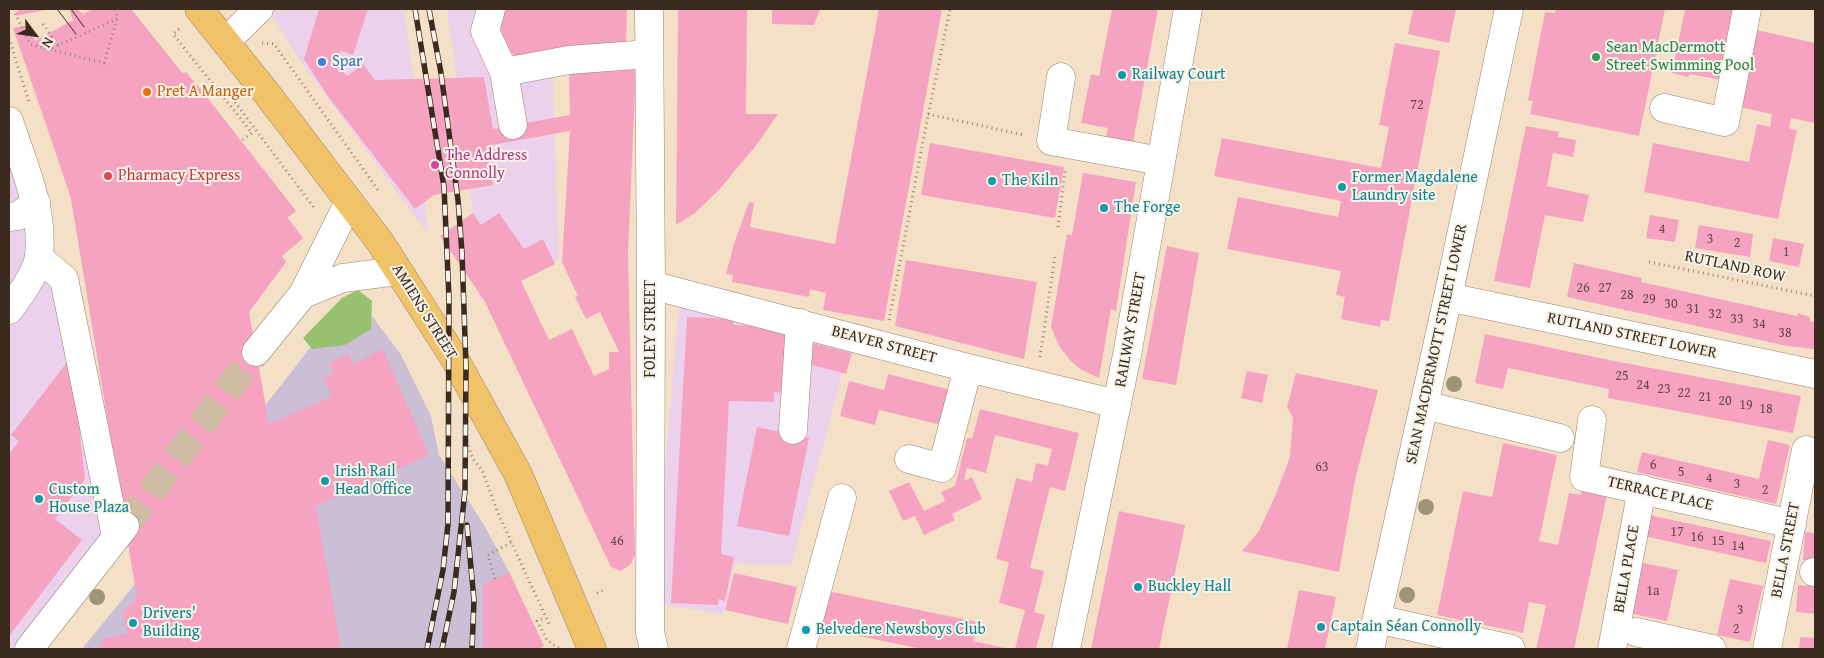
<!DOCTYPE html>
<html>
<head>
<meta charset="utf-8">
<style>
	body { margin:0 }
	#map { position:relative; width:1824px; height:658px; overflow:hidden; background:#f4e0c7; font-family:"Gentium Book Plus",serif }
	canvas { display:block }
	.frame { position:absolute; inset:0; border:10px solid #3b2a1e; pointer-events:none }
	.north { position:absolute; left:10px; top:10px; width:50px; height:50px; -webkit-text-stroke:4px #f7f3e8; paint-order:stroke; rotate:121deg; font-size:14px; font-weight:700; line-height:20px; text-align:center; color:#3b2a1e }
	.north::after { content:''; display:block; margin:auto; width:18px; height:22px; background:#3b2a1e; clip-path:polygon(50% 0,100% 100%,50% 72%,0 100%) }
</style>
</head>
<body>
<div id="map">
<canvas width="1824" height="658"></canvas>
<div class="frame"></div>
<div class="north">N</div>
</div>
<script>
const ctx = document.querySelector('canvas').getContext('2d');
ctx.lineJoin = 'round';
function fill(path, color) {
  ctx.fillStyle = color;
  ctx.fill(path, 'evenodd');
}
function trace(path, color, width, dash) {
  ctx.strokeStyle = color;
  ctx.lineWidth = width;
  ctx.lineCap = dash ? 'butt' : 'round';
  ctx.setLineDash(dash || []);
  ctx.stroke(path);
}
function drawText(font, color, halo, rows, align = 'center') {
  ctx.font = font + ' "Gentium Book Plus",serif';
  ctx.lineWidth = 4;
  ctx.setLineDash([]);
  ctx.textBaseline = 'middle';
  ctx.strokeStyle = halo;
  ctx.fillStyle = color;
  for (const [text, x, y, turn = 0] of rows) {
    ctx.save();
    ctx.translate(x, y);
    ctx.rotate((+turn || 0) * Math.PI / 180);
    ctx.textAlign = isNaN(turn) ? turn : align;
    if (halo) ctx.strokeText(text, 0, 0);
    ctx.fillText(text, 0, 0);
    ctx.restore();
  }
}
const built = new Path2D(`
	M268 9H404L416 97 428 234 301 62Z
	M447 9H499L490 38 515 65 552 61 559 259 479 300 468 158Z
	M9 161 25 217 62 297 107 531 14 649H9Z
	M679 305 850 345 791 565 735 563 723 614 653 603Z`);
const industrial = new Path2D(`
	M121 9H131L183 74 186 72 296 211 287 218 303 238 282 256 286 262 249 312 265 406 339 310 363 304 401 355 431 416 439 455 484 525 509 572 544 646 538 649H82L135 584 71 198 48 98 22 56 90 71 119 53Z`);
const green = new Path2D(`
	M358 290 372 301 371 329 345 345 312 349 303 338 342 298Z`);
const building = new Path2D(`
	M19 9H45V10L15 16Z
	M69 9H77L83 14 93 9H131L183 74 186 72 199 87 296 211 287 217 303 238 282 256 286 262 249 312 269 424 332 396 323 378 334 373 329 363 348 354 353 364 383 349 429 455 316 506 341 649H99L104 638 128 634 123 612 137 598 71 198 13 28 29 25 35 41 73 20Z
	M319 9H368L353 55 341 51 337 64 347 76 363 64 375 80 484 77 493 129 570 115 569 70 636 68 628 253 635 555 631 564 621 571 611 567 484 300 440 236 473 213 481 225 499 213 524 249 543 239 555 264 521 281 549 340 572 329 594 376 609 369V352H619L600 312 586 319 575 297 578 296 562 262 570 131 486 146 493 185 434 195 415 209 327 95 304 59Z
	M498 9H627L626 44 519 63 494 28Z
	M678 9H747L746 114H778L758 143 719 190 695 213 676 225Z
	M772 9H820L814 25 772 24Z
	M879 9H942L884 321 823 310 826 293 810 289 809 297 732 282 733 275 726 274 734 244 749 202 754 203 750 227 835 244Z
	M1112 9H1158L1133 142 1106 137 1108 128 1081 123 1091 74 1099 76Z
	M1413 9H1456L1449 43 1408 34Z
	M1556 9H1665L1639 136 1530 114 1533 101 1528 100 1545 12 1555 13Z
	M1685 9H1736L1722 80 1690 74 1688 77 1672 73Z
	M1756 30 1815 43V123L1791 118 1789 129 1797 130 1778 219 1644 192 1653 143 1749 162 1757 124 1770 127 1772 114 1740 107Z
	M1395 43 1440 51 1389 321 1381 320 1380 327 1341 319 1345 297 1336 295 1341 271 1227 249 1238 197 1338 217 1341 201 1214 176 1222 138 1381 168 1389 127 1379 125Z
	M1526 126 1559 132 1558 137 1576 140 1573 157 1553 153 1547 186 1589 195 1583 222 1545 215 1530 288 1494 281Z
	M930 143 1064 167 1055 218 921 195Z
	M1083 173 1136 182 1116 311 1111 309 1099 378 1080 369 1070 360 1059 346 1051 327 1067 234 1072 235Z
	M1650 215 1679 220 1675 242 1646 238Z
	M1699 225 1753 234 1750 257 1695 248Z
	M1773 238 1804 244 1799 267 1769 261Z
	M1167 246 1199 253 1176 385 1142 379Z
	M906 260 1037 282 1024 359 895 326Z
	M1574 263 1642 278 1641 282 1797 316 1798 313 1810 317V321L1815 322V349L1787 346 1567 297Z
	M687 317 734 319 733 325 790 327 787 393 774 392V402L729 401 721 554 734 557 725 601 718 599V605L671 603Z
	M1485 334 1614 361 1801 396 1793 433 1608 398 1609 389 1508 368 1503 389 1475 383Z
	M804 341 852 353 846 374 801 362Z
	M71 357 85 479 55 519 82 540 9 636V454L19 441 11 435Z
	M1247 371 1268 375 1262 403 1241 398Z
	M1296 373 1378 390 1355 480 1339 572 1242 551 1259 531 1276 494 1290 457 1293 418 1287 407Z
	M888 374 951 390 942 425 879 410 875 425 840 416 849 381 884 390Z
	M980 409 1079 433 1065 491 1050 487 1030 568 1044 571 1034 612 1045 615 1036 649H1015L1025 610 999 603 1009 562 996 559 1016 478 1032 482 1036 463 1048 466 1052 449 995 435 986 473 967 468 964 481 972 477 982 499 952 514 955 520 924 535 915 516 903 521 889 491 909 482 924 511 945 501 941 492 955 486 967 438 972 439Z
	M757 427 809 438 789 536 737 526Z
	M1768 440 1790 445 1776 504 1637 472 1642 452 1759 479Z
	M1503 443 1557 455 1539 541 1558 545 1569 493 1581 495 1582 490 1607 495 1574 649H1536L1546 605 1529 602 1523 633 1437 615 1463 491 1492 497Z
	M1119 511 1185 525 1159 649H1091Z
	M1649 515 1771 541 1766 563 1644 536Z
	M1805 532 1815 533V560H1803Z
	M1639 562 1678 570 1667 621 1628 613Z
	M509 572 544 646 538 649H483V585Z
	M734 573 797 587 788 624 725 610Z
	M1730 579 1763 586 1750 642 1717 635Z
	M1798 585 1815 586V614L1796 612Z
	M823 590 977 622 973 641 1009 649H922L815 627Z
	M1299 590 1336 597 1325 649H1287Z
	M1800 637 1815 638 1814 649H1799Z`);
const minorTunnel = new Path2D(`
	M125 526 256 352`);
const path = new Path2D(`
	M13 9 30 44 104 63 117 19 116 9
	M43 24 58 45
	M179 29 173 34 252 133 241 141
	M9 38 29 102
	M262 43 274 44 378 190
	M48 50 117 19
	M232 98 315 209
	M928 114 1024 135
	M1058 227 1065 171
	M1649 262 1815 296
	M889 320 925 131 950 9
	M1040 357 1055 256
	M467 441 472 458 482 470 498 513 549 624
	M495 579 488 555 512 542
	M597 593 606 589
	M542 619 537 621 547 640 560 649`);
const minor = new Path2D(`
	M491 9 485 31 504 72 513 125
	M649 9 651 285 650 619V632L654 649
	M226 41 259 9
	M504 72 569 60 649 54
	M1061 77 1051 141 1161 161
	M1664 108 1725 122 1747 9
	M9 121C23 165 44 209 39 256 37 273 19 297 9 310
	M9 217 18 216 36 202
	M39 258 64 279 116 536
	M651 285 968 368 1117 404
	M303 294 343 278 398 271
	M1448 297 1815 374
	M256 352 303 294 349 202
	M1424 405 1560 438
	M1592 420 1584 477 1792 524
	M793 430 800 323
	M909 459 942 468 968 368
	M1814 572H1815
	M1377 619 1511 649
	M1636 632 1712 649
	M29 649 125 526
	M801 649 842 498
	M1066 649 1127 355 1188 9
	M1370 649 1448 297 1509 9
	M1612 649 1642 489
	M1767 649 1806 450`);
const major = new Path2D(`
	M199 9 268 95 380 242 453 356 518 474 592 649`);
const tram = new Path2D(`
	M57 9 76 34
	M71 9 84 27`);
const rail = new Path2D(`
	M415 9 444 187 449 298 448 524 443 570 427 649
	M429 9 441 73 458 200 462 253 466 366 465 491 454 592 442 649
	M467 525 474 600 472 649`);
const trees = [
	[1454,384],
	[1426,507],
	[1407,595],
	[97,597]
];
const markers = [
	[1596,57,5,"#2e9e5b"],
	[322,62,5,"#3f7fe0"],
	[1122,75,5,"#0f9aa8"],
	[147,92,5,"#e8710a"],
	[435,165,5,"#d1479c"],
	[108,176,5,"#e0444e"],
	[992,181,5,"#0f9aa8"],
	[1342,187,5,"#0f9aa8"],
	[1104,208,5,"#0f9aa8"],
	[325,481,5,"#0f9aa8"],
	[39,499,5,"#0f9aa8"],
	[1138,587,5,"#0f9aa8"],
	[133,623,5,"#0f9aa8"],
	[1321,627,5,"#0f9aa8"],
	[806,630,5,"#0f9aa8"]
];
const numberNames = [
	["72",1417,105],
	["4",1662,229],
	["3",1710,239],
	["2",1737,243],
	["1",1786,252],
	["26",1583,288],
	["27",1605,288],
	["28",1627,295],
	["29",1649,299],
	["30",1671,304],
	["31",1693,309],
	["32",1715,314],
	["33",1737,319],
	["34",1759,324],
	["38",1785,333],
	["25",1622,376],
	["24",1643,385],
	["23",1664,389],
	["22",1684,393],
	["21",1705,397],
	["20",1725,401],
	["19",1746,405],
	["18",1766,409],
	["6",1653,465],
	["63",1322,467],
	["5",1681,472],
	["4",1709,478],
	["3",1737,484],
	["2",1765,490],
	["17",1677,532],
	["16",1697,537],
	["46",617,541],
	["15",1718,541],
	["14",1738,546],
	["1a",1653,591],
	["3",1740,610],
	["2",1736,629]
];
const leisureNames = [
	["Sean MacDermott",1606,48],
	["Street Swimming Pool",1606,66]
];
const shopNames = [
	["Spar",332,62]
];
const cultureNames = [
	["Railway Court",1132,75],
	["Former Magdalene",1352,178],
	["Laundry site",1352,196],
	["The Kiln",1002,181],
	["The Forge",1114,208],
	["Irish Rail",335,472],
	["Head Office",335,490],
	["Custom",49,490],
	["House Plaza",49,508],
	["Buckley Hall",1148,587],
	["Drivers'",143,614],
	["Building",143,632],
	["Captain Séan Connolly",1331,627],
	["Belvedere Newsboys Club",816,630]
];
const foodNames = [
	["Pret A Manger",157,92]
];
const hotelNames = [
	["The Address",445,156],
	["Connolly",445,174]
];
const healthNames = [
	["Pharmacy Express",118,176]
];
const streetNames = [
	["RUTLAND ROW",1735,267,12],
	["AMIENS STREET",424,312,58],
	["FOLEY STREET",651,329,-90],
	["RAILWAY STREET",1131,330,-80],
	["RUTLAND STREET LOWER",1632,336,12],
	["SEAN MACDERMOTT STREET LOWER",1437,344,-78],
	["BEAVER STREET",884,345,15],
	["TERRACE PLACE",1660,494,13],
	["BELLA STREET",1786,550,-79],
	["BELLA PLACE",1627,569,-80]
];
fill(built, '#ebd1ec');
fill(industrial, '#cbbfd6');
fill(green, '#98c16e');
fill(building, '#f6a3c1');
trace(minorTunnel, '#cfbca5', 28, [28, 14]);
trace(minor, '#988572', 29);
trace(major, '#988572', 29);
trace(path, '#988572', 3, [1, 4]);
trace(minor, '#fff', 28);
trace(major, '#f1c369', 28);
trace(tram, '#3b2a1e', 1);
trace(rail, '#3b2a1e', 5.5);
trace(rail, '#f7f3e8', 4, [11]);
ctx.fillStyle = '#9e9577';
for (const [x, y] of trees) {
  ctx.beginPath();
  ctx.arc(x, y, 8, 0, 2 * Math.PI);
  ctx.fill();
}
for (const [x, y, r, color] of markers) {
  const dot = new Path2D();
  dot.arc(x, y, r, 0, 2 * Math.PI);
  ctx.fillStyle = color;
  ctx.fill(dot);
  trace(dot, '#f7f3e8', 2);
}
drawText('14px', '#6a4847', null, numberNames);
drawText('16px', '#27864d', '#f7f3e8', leisureNames, 'left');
drawText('16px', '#366cbe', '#f7f3e8', shopNames, 'left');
drawText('16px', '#0d838f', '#f7f3e8', cultureNames, 'left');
drawText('16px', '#c56008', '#f7f3e8', foodNames, 'left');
drawText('16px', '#b23c85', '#f7f3e8', hotelNames, 'left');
drawText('16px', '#be3a42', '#f7f3e8', healthNames, 'left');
drawText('16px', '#3b2a1e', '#f7f3e8', streetNames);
</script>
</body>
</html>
